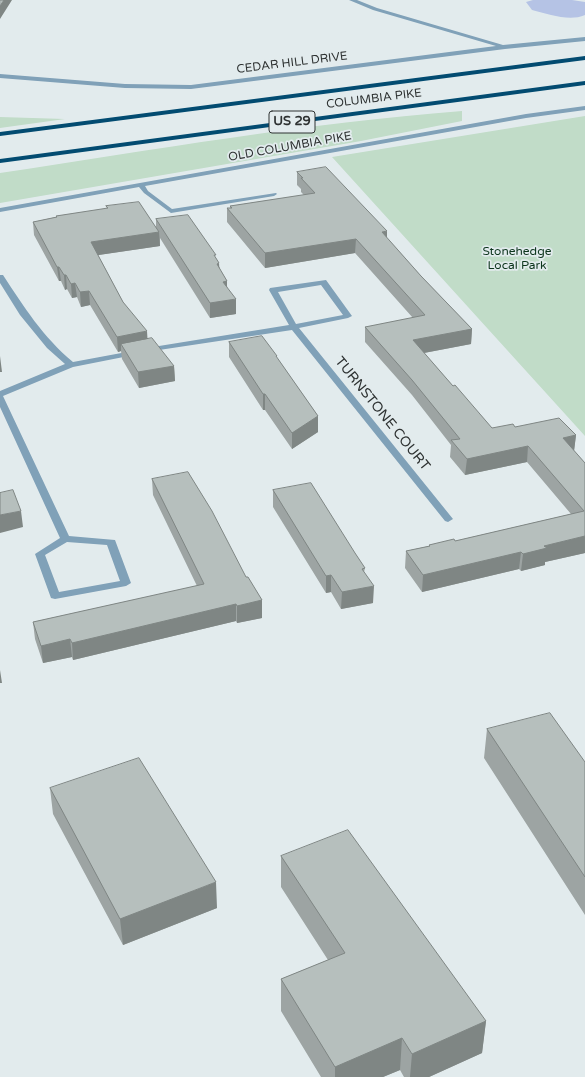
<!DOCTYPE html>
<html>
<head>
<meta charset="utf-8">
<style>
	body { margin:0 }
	canvas { display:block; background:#e2ebed }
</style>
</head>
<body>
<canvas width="585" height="1077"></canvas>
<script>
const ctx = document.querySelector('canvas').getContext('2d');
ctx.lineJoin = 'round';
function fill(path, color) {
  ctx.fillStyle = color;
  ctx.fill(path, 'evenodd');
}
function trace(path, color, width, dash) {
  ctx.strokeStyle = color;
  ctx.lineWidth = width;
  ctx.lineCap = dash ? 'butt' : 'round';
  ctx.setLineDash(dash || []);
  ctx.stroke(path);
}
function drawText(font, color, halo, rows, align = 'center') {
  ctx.font = font + ' "Varela Round",sans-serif';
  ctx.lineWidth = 3.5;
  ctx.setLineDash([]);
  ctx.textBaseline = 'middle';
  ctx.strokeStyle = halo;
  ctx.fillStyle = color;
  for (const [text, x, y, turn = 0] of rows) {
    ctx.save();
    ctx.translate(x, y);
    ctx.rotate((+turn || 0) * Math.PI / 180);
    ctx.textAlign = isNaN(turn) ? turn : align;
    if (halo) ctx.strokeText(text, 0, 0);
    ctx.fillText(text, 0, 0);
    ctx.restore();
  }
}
const green = new Path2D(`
	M462 111V121L361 141 0 203V173C153 150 307 123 462 111Z
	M585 116V436L332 157Z
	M0 117 65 119 0 128Z`);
const water = new Path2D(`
	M533 0H572L585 2V15C569 22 549 14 532 10L526 2Z`);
const street = new Path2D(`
	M349 0H357L377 8 503 45 585 37V41L505 49 191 89 125 88 0 78V74L125 84 191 85 496 46 373 10Z
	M585 106V110L526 118 145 186 148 191 172 209 276 193 277 194 274 196 171 213 144 193 139 187 0 212V208L526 114Z
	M0 275H3C24 307 43 337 73 362L159 346 289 325 269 290 270 288 326 280 352 316 348 318 299 328 453 519 448 522 445 521 292 330 159 350 73 367 3 396 69 536 115 540 131 583 126 586 55 599 51 598 35 554 60 538 0 407V391L65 364 47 348 20 315 0 283ZM321 285 343 315 296 324 278 292ZM67 542 107 545 120 581 59 592 45 555Z`);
const highway = new Path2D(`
	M585 56V60L0 136V132Z
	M585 81V85L0 163V159Z`);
const wall = new Path2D(`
	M297 172 387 238 421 276 472 329 471 344 424 353 453 386 492 428 515 427 576 435 574 451 585 463V553L545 562V565L521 571 519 569 422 592 405 568 406 551 429 546V545L455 541 571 514 527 462 465 475 450 457 451 445 412 395 365 342V327L413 318 355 253 265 268 227 222V208H230V206L304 195 301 192V189L297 185Z
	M106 206 156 227V219L216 258 220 269 227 281V286L236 314 210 318 160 238V246L98 255 123 302 147 338 174 366 175 381 139 388 122 359 121 351 118 352 90 305 81 307 77 297 72 298 67 289 65 290 61 281H59L34 235 33 222 56 217V216L107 209Z
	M229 342 277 358 318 416V432L292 449 265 410H263L229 357Z
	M152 479 246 577 262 600V618L237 623 236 621 73 660 72 657 43 663 35 639 33 622 197 586 153 495Z
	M273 490 365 568 364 572 373 603 341 609 331 592 326 593 273 507Z
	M487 729 585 762V915L484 758Z
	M50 788 217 908 123 945 53 814Z
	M281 856 486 1021 482 1053 429 1077H404L400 1070 383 1077H321L281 1011V979L328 960 281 887Z`);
const shadedWall = new Path2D(`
	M4 0H12L0 19V6Z
	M387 231V245L382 232Z
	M159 232 160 246 92 256 91 242Z
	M356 239 355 253 265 268V253Z
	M219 263 220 277 217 264Z
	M57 267H59L61 281H59Z
	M64 275H66L67 289 65 290Z
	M227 281V296L223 282Z
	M75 283 77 297 72 298 71 284Z
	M89 291 90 305 81 307 80 292Z
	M236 299V314L210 318V303Z
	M472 329 471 344 413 355V340Z
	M147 331 148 347 121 344V351L118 352 117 337Z
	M0 356 2 372H0Z
	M174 366 175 381 139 388 138 372Z
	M263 394H265V410H263Z
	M318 416V432L292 449V433Z
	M576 435 574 451 563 438Z
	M528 446 527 462 465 475 467 459Z
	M21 511 23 527 0 533V515Z
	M585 536V553L545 562V565L521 571 523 554 544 546Z
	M521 552 519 569 422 592 423 575Z
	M331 575V592L326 593V576Z
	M374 586 373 603 341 609 342 592Z
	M262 600V618L237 623V606Z
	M236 604V621L73 660 72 643Z
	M70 639 72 657 43 663 41 646Z
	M0 670 2 683H0Z
	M216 882 217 908 123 945 120 919Z
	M486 1021 482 1053 429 1077H410L412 1054Z
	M402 1038 400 1070 383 1077H335V1067Z`);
const building = new Path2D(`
	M0 0H4L0 6Z
	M326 167 387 231 382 232 421 276 472 329 413 340 453 386 455 385 492 428 513 424 515 427 559 418 576 435 563 438 585 463V536L544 546 547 548 523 554 521 552 423 575 406 551 430 546 429 545 454 539 455 541 584 511 528 446 467 459 451 440 460 439 412 380 365 327 425 315 356 239 265 253 227 208H232L230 206 315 193 301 178H303L297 172Z
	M139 202 159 232 91 242 123 302 147 331 117 337 89 291 80 292 75 283 71 284 66 275H64L59 267H57L33 222 57 217 56 216 108 208 106 206Z
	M188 215 216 255H214L219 263 217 264 227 281 223 282 236 299 210 303 156 219Z
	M262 336 277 356H276L318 416 292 433 265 394H263L229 342Z
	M152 338 174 366 138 372 121 344Z
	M188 472 212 511 246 577H248L262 600 237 606 236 604 72 643 70 639 41 646 33 622 204 584 152 479Z
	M311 483 355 553 365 568 362 569 374 586 342 592 331 575 326 576 273 490Z
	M13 490 21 511 0 515V493Z
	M550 713 585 762V877L487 729Z
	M139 758 216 882 120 919 50 788Z
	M348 830 486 1021 412 1054 402 1038 335 1067 281 979 345 953 281 856Z`);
const farStreetnames = [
	["CEDAR HILL DRIVE",292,63,-7],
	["COLUMBIA PIKE",374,99,-7],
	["OLD COLUMBIA PIKE",290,147,-10]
];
const farParknames = [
	["Stonehedge",517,252],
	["Local Park",517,266]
];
const shields = [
	[292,122,46]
];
const shieldNames = [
	["US 29",292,122]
];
const streetNames = [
	["TURNSTONE COURT",382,414,51]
];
fill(green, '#c1dcc8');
fill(water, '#b5c3e5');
fill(street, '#80a1b8');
fill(highway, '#024b71');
fill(wall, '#9da4a3');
fill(shadedWall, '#7f8684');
fill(building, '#b6bfbd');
trace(building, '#7f8684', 1);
drawText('12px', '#2e3232', '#e2ebed', farStreetnames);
drawText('12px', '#0c351c', '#e2ebed', farParknames);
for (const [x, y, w] of shields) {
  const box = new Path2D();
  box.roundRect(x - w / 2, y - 11, w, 22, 3);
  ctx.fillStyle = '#e2ebed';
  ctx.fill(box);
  trace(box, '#2e3232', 1);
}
drawText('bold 13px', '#2e3232', null, shieldNames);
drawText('14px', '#2e3232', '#e2ebed', streetNames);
</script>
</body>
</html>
